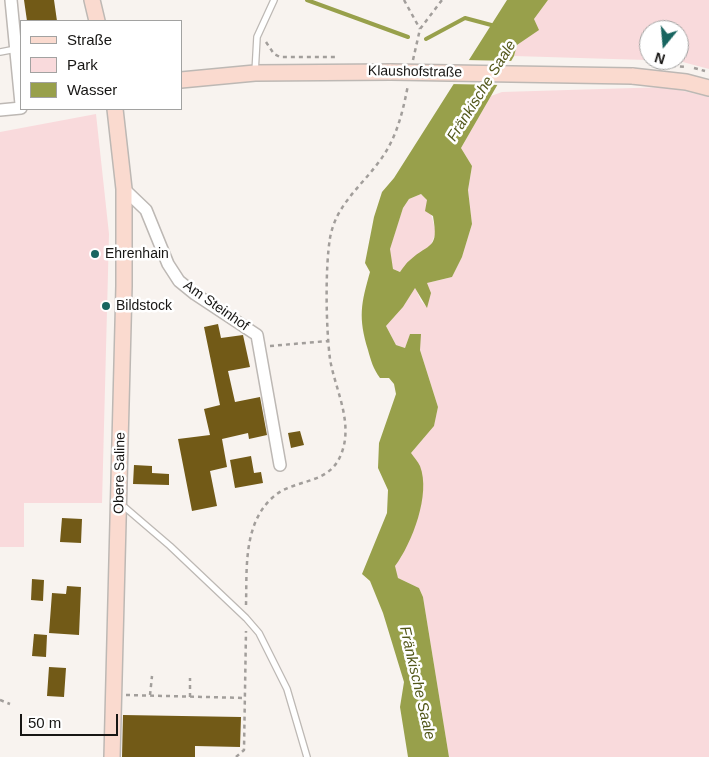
<!DOCTYPE html>
<html>
<head>
<meta charset="utf-8">
<style>
	body { margin:0 }
	#map { position:relative; width:709px; height:757px; overflow:hidden; background:#f8f3ef; font-family:Helvetica,sans-serif }
	canvas { display:block }
	.legend { position:absolute; left:20px; top:20px; width:162px; height:90px; box-sizing:border-box; background:#fff; border:1px solid #a2a2a1; margin:0; padding:6px 9px; list-style:none; font-size:15px; color:#171614 }
	.legend li { display:flex; align-items:center; gap:10px; height:25px }
	.legend b { width:25px; border:1px solid #a2a2a1 }
	.north { position:absolute; left:639px; top:20px; width:50px; height:50px; box-sizing:border-box; background:#fff; border:1px solid #a2a2a1; border-radius:50%; rotate:197deg; font-size:14px; font-weight:700; line-height:20px; text-align:center; color:#171614 }
	.north::after { content:''; display:block; margin:auto; width:18px; height:22px; background:#186560; clip-path:polygon(50% 0,100% 100%,50% 72%,0 100%) }
	.scale { position:absolute; left:20px; top:714px; width:98px; height:22px; box-sizing:border-box; border:2px solid #171614; border-top:0; padding-left:6px; font-size:15px; line-height:18px; white-space:nowrap; color:#171614; -webkit-text-stroke:4px #fff; paint-order:stroke }
</style>
</head>
<body>
<div id="map">
<canvas width="709" height="757"></canvas>
<ul class="legend">
<li><b style="height:6px;background:#fadacf"></b>Straße</li>
<li><b style="height:14px;background:#f9dadc"></b>Park</li>
<li><b style="height:14px;background:#98a04b"></b>Wasser</li>
</ul>
<div class="north">N</div>
<div class="scale">50 m</div>
</div>
<script>
const ctx = document.querySelector('canvas').getContext('2d');
ctx.lineJoin = 'round';
function fill(path, color) {
  ctx.fillStyle = color;
  ctx.fill(path, 'evenodd');
}
function trace(path, color, width, dash) {
  ctx.strokeStyle = color;
  ctx.lineWidth = width;
  ctx.lineCap = dash ? 'butt' : 'round';
  ctx.setLineDash(dash || []);
  ctx.stroke(path);
}
function drawText(font, color, halo, rows, align = 'center') {
  ctx.font = font + ' Helvetica,sans-serif';
  ctx.lineWidth = 5;
  ctx.setLineDash([]);
  ctx.textBaseline = 'middle';
  ctx.strokeStyle = halo;
  ctx.fillStyle = color;
  for (const [text, x, y, turn = 0] of rows) {
    ctx.save();
    ctx.translate(x, y);
    ctx.rotate((+turn || 0) * Math.PI / 180);
    ctx.textAlign = isNaN(turn) ? turn : align;
    if (halo) ctx.strokeText(text, 0, 0);
    ctx.fillText(text, 0, 0);
    ctx.restore();
  }
}
const green = new Path2D(`
	M548 0H709V69L679 61 514 56 517 45 538 30 534 19ZM649 30H679V60H649Z
	M667 87 709 97V757H449L423 597 419 588 398 578 394 566 402 556 411 453 434 426 438 407 420 350V334H410L405 348 396 345 386 326 403 307 415 287 421 301 427 307V283L452 277 462 257 472 224 468 190 472 166 461 148 491 96 502 92Z
	M96 114 109 234 102 503H24V547H0V132Z
	M421 194 427 200 436 232 430 247 410 260 400 272 393 269 389 250 403 208 409 199Z`);
const water = new Path2D(`
	M507 0H548L534 19 539 30 517 45 514 56 461 148 472 166 468 190 472 224 462 257 452 277 427 283 431 293 427 308 415 288 403 307 386 326 396 345 405 348 410 334H421L420 350 438 407 434 426 411 453C414 457 418 462 420 466 431 494 412 543 395 566L398 578 419 588 423 597 449 757H408L400 707 404 682 383 613 370 581 362 574 387 513 388 490 378 468 379 443 396 394 394 384 389 378H380C373 368 371 361 368 350 358 317 361 304 370 272L365 263 374 217 382 192 394 178ZM421 194 427 200 425 211 433 216C439 250 430 242 410 260 406 263 403 268 400 272L393 269 390 249 403 208 409 199Z`);
const pier = new Path2D(`
	M465 60 514 61 500 85 450 84Z`);
const stream = new Path2D(`
	M307 0 408 37
	M426 39 465 18 495 26`);
const building = new Path2D(`
	M24 0H54L57 21H27Z
	M218 324 221 338 243 335 250 367 228 371 235 402 260 397 267 435 249 439 248 433 222 439 227 467 210 471 217 506 192 511 178 439 210 435 204 409 220 405 204 327Z
	M300 431 304 445 291 448 288 433Z
	M251 456 254 473 261 472 263 483 235 488 230 460Z
	M134 465 152 466V473L169 474V485L133 484Z
	M62 518 82 519 81 543 60 542Z
	M32 579 44 580 43 601 31 600Z
	M67 586 81 587 79 635 49 633 52 593 66 594Z
	M34 634 47 635 46 657 32 656Z
	M49 667 66 668 64 697 47 696Z
	M123 715 241 717 240 747 195 746V757H122Z`);
const path = new Path2D(`
	M404 0 420 29
	M266 42 274 54 280 57H335
	M413 60 420 29 442 0
	M664 65 686 67
	M694 68 705 71
	M270 346 328 341
	M246 605C247 569 243 525 272 498 294 477 330 487 342 452 353 421 335 389 330 359 326 328 325 269 330 238 336 204 362 186 381 159 397 137 403 111 408 85
	M126 695 245 698
	M150 695 152 676
	M190 697V678
	M0 700 10 704
	M236 757 244 750 246 631`);
const lane = new Path2D(`
	M0 52 16 49
	M255 73 257 37 274 0
	M121 504 170 546 246 618 259 633 287 689 307 757`);
const street = new Path2D(`
	M11 0 21 104
	M0 110 21 108
	M124 189 146 210 168 264 179 281 195 294 257 335 280 465`);
const secondary = new Path2D(`
	M92 0 97 21
	M632 76 686 82 709 88
	M181 80 255 73 391 72
	M112 757 124 286V189L115 109`);
const secondaryBridge = new Path2D(`
	M391 72 632 76`);
const markers = [
	[95,254,5,"#186560"],
	[106,306,5,"#186560"]
];
const streetNames = [
	["Klaushofstraße",415,72,1],
	["Am Steinhof",216,306,35],
	["Obere Saline",120,473,-89]
];
const poiNames = [
	["Ehrenhain",105,254],
	["Bildstock",116,306]
];
const waterNames = [
	["Fränkische Saale",482,91,-58],
	["Fränkische Saale",417,683,77]
];
fill(green, '#f9dadc');
fill(water, '#98a04b');
fill(pier, '#f8f3ef');
trace(stream, '#98a04b', 4);
fill(building, '#725a17');
trace(lane, '#bdb8b4', 8);
trace(street, '#bdb8b4', 14);
trace(secondary, '#bdb8b4', 18);
trace(path, '#a29e9b', 2.5, [4, 4]);
trace(lane, '#fff', 5.5);
trace(street, '#fff', 11);
trace(secondary, '#fadacf', 15);
trace(secondaryBridge, '#bdb8b4', 18, []);
trace(secondaryBridge, '#fadacf', 15);
for (const [x, y, r, color] of markers) {
  const dot = new Path2D();
  dot.arc(x, y, r, 0, 2 * Math.PI);
  ctx.fillStyle = color;
  ctx.fill(dot);
  trace(dot, '#fff', 2);
}
drawText('14px', '#171614', '#fff', streetNames);
drawText('14px', '#171614', '#fff', poiNames, 'left');
drawText('italic 15px', '#53581b', '#fff', waterNames);
</script>
</body>
</html>
